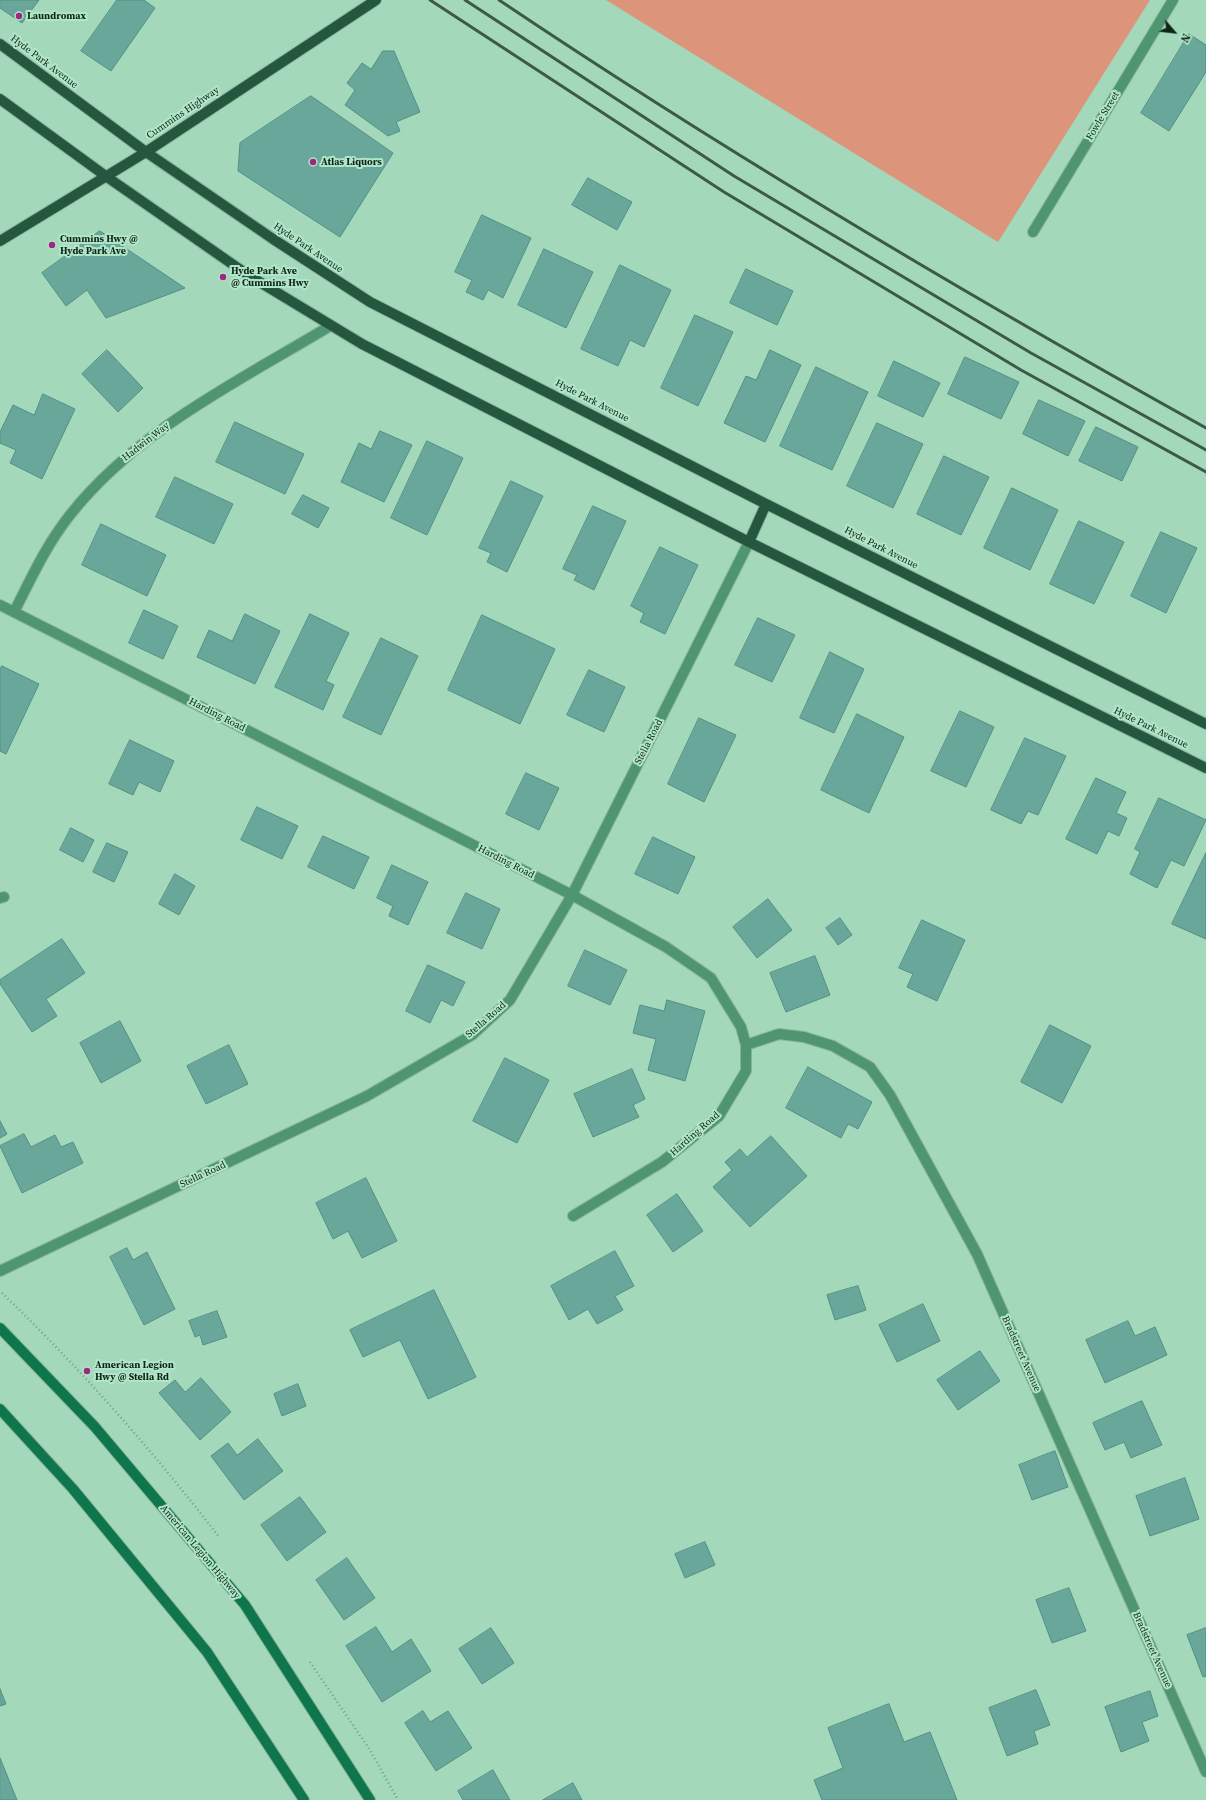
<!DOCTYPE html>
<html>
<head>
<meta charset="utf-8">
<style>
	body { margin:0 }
	#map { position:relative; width:1206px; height:1800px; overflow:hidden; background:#a4d8bb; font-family:"Source Serif 4",serif }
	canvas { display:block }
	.north { position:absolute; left:1154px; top:12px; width:40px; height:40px; -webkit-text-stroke:3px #b1e6c8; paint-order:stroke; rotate:118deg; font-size:11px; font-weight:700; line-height:16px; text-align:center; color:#0f2419 }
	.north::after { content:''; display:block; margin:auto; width:14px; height:18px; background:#0f2419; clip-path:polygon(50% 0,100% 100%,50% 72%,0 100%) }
</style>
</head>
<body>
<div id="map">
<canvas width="1206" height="1800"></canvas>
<div class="north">N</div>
</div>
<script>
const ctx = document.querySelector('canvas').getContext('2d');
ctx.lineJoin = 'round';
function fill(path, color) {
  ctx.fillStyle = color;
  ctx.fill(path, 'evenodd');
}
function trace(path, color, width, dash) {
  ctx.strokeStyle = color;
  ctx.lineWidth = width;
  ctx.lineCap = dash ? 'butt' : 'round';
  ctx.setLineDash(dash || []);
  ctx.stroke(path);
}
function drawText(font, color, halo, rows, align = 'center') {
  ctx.font = font + ' "Source Serif 4",serif';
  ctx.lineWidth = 4;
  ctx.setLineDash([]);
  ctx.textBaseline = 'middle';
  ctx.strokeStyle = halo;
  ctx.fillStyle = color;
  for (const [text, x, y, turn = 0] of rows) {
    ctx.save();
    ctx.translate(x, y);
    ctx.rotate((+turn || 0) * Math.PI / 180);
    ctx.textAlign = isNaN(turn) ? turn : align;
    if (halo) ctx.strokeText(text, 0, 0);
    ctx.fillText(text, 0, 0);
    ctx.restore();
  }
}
const green = new Path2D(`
	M606 0H1150L998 242Z`);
const building = new Path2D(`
	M0 0H39L22 23 0 8Z
	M117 0H144L155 8 111 71 81 51Z
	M1189 34 1206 45V72L1169 131 1141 113Z
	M383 51H394L420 112 396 122 400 131 388 136 345 105 355 90 347 83 362 63 371 69Z
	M311 96 393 153 340 237 238 171 240 143Z
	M588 178 632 202 617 230 572 205Z
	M482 215 531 238 503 298 488 290 483 300 466 292 472 280 455 272Z
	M100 231 185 288 106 318 87 290 66 306 42 273Z
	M544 249 593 272 566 328 518 305Z
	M620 265 671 290 644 347 630 340 618 366 581 349Z
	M746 269 793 291 777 325 730 303Z
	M695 315 733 332 698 406 661 388Z
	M107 350 143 388 118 412 82 374Z
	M770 350 801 365 765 442 724 423 746 376 756 380Z
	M965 357 1019 382 1001 419 948 394Z
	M894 361 940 383 923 417 878 396Z
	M816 367 868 392 832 470 780 446Z
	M43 394 75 409 42 479 10 463 16 450 0 443V432L13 405 34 415Z
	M1039 400 1085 421 1068 456 1023 434Z
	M235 422 304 454 285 494 216 462Z
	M877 423 923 444 893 508 847 486Z
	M1096 427 1138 447 1122 481 1079 461Z
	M380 431 412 445 384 502 341 482 359 443 371 449Z
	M427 441 463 458 427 535 391 518Z
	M944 456 989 477 961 535 917 514Z
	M175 477 233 504 214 544 156 517Z
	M511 481 543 496 507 572 487 562 491 553 479 548Z
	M1012 488 1058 510 1030 570 984 548Z
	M303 495 329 508 318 528 292 514Z
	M593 506 626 521 594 590 574 580 577 575 563 569Z
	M1079 521 1124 542 1094 604 1050 584Z
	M101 524 166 555 147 596 82 565Z
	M1161 532 1197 548 1166 613 1131 596Z
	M660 547 698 565 665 634 640 622 644 613 631 606Z
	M144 610 178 626 163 659 129 643Z
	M245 614 280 631 255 684 197 657 209 630 232 641Z
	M310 614 349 633 326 681 334 685 323 710 275 687Z
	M482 615 555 649 520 724 448 690Z
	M758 618 795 635 772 682 735 665Z
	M381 638 418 656 381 735 343 717Z
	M830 652 864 669 834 733 800 718Z
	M2 666 39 684 6 754 0 751V670Z
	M589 670 625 687 604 732 567 715Z
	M960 711 994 727 966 787 931 771Z
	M857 714 904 737 869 813 821 790Z
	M699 718 736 735 704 802 668 784Z
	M1025 738 1066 756 1038 815 1028 811 1021 824 991 810Z
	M130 740 174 761 160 792 139 782 133 795 109 784Z
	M526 773 559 788 539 830 506 814Z
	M1096 778 1126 792 1116 813 1127 818 1119 836 1108 831 1097 854 1066 839Z
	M1159 798 1206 820 1184 866 1171 860 1157 888 1130 874 1140 852 1135 849Z
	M257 807 298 826 282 859 241 840Z
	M71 828 94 840 83 862 60 850Z
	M323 836 369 857 354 889 308 867Z
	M653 837 695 857 678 894 635 874Z
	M107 843 128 852 114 882 93 872Z
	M1206 853V939L1172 924Z
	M392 865 428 882 408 925 389 916 393 906 377 898Z
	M175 874 195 886 179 915 159 904Z
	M466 893 500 909 482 949 447 933Z
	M768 899 792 930 757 958 733 927Z
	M840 918 852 935 838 945 826 928Z
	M922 920 965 940 937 1001 907 987 913 974 899 968Z
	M62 939 85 973 46 999 57 1016 32 1032 0 984V980Z
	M585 950 627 970 610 1005 568 986Z
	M815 956 830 995 786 1012 770 973Z
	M428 965 465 982 453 1006 441 1000 430 1023 406 1011Z
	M667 1000 705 1011 685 1081 648 1070 656 1039 633 1033 640 1005 664 1011Z
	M120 1021 141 1061 101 1083 80 1043Z
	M1050 1025 1091 1046 1062 1103 1021 1082Z
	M229 1045 248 1084 206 1104 187 1066Z
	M505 1058 549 1080 517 1143 473 1121Z
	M808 1067 872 1102 858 1129 848 1124 841 1138 786 1108Z
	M632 1069 645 1099 633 1105 639 1117 593 1137 574 1094Z
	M0 1121 7 1134 0 1138Z
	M24 1134 31 1147 55 1135 61 1147 73 1142 83 1163 22 1193 0 1146Z
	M771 1136 807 1176 750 1227 713 1187 732 1170 725 1162 740 1149 747 1157Z
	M366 1178 397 1241 362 1258 348 1231 333 1239 316 1203Z
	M677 1194 703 1231 673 1252 647 1215Z
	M127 1248 133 1260 147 1252 175 1309 144 1325 110 1257Z
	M615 1251 634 1286 615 1296 623 1310 597 1324 588 1309 569 1320 551 1286Z
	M858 1286 866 1310 835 1320 827 1295Z
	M434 1290 476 1377 428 1399 400 1340 363 1357 350 1330Z
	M923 1304 940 1341 897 1362 879 1325Z
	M217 1311 227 1337 203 1345 200 1335 195 1337 189 1321Z
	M1128 1321 1135 1336 1155 1327 1167 1355 1105 1383 1086 1340Z
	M980 1351 1000 1381 958 1410 937 1380Z
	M201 1378 231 1412 200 1440 159 1393 175 1380 185 1392Z
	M298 1384 306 1406 282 1416 274 1394Z
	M1142 1401 1162 1445 1131 1458 1124 1442 1105 1450 1093 1423Z
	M258 1439 283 1471 244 1500 211 1456 228 1443 237 1455Z
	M1055 1451 1068 1487 1032 1500 1019 1465Z
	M1185 1478 1199 1519 1150 1536 1136 1496Z
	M300 1497 326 1532 287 1561 261 1525Z
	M705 1542 715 1565 685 1578 675 1554Z
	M347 1558 375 1598 344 1620 316 1580Z
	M1069 1588 1086 1631 1052 1643 1036 1600Z
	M376 1627 392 1652 411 1639 431 1671 382 1702 346 1646Z
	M491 1628 514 1663 482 1684 459 1649Z
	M1206 1628V1676L1203 1677 1187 1635Z
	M0 1689 6 1704 0 1706Z
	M1036 1690 1050 1725 1034 1731 1038 1744 1007 1756 989 1708Z
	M1150 1691 1158 1716 1142 1722 1149 1741 1121 1752 1105 1707Z
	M889 1704 904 1742 930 1732 957 1800H822L814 1780 843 1768 828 1728Z
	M423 1711 430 1722 448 1711 472 1748 436 1771 405 1723Z
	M0 1758 17 1800H0Z
	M493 1770 510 1800H463L458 1791Z
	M573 1783 582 1800H543Z`);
const path = new Path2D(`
	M2 1293C80 1368 153 1451 219 1537
	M310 1662 370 1750 398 1800`);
const street = new Path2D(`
	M1033 232 1173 0
	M0 605 572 895 666 947 711 978 741 1027 746 1045V1071L719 1116 662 1162 573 1216
	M14 612C31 579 46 545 70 515 137 430 239 381 330 326
	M0 898 4 897
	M746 1045 779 1034 804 1037 833 1046 870 1067 890 1095 977 1254 1206 1772
	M0 1271 367 1096 472 1035 510 1000 572 895 749 542`);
const secondary = new Path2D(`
	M0 1328 95 1427 245 1605 370 1800
	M0 1409 73 1489 207 1652 304 1800`);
const primary = new Path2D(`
	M0 44 146 152 273 239 370 302 766 504 1206 724
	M0 99 107 177 248 275 362 344 749 542 1206 768
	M0 241 146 152 376 0
	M749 542 766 504`);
const rail = new Path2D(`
	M430 0 724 192 1021 370 1206 472
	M465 0 734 176 1031 353 1206 450
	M499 0C728 154 965 294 1206 428`);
const markers = [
	[19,16,4,"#9e2781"],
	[313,162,4,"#9e2781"],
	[52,245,4,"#9e2781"],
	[223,277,4,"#9e2781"],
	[87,1371,4,"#9e2781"]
];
const poiNames = [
	["Laundromax",27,16],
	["Atlas Liquors",321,162],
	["Cummins Hwy @",60,239],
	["Hyde Park Ave",60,251],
	["Hyde Park Ave",231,271],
	["@ Cummins Hwy",231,283],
	["American Legion",95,1365],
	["Hwy @ Stella Rd",95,1377]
];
const streetNames = [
	["Hyde Park Avenue",44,62,37],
	["Cummins Highway",183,113,-34],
	["Fowle Street",1103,116,-59],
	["Hyde Park Avenue",308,248,34],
	["Hyde Park Avenue",592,401,27],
	["Hadwin Way",146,442,-38],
	["Hyde Park Avenue",881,548,27],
	["Harding Road",217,715,27],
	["Hyde Park Avenue",1151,728,26],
	["Stella Road",649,742,-63],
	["Harding Road",506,862,27],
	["Stella Road",486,1020,-41],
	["Harding Road",695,1134,-41],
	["Stella Road",203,1175,-25],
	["Bradstreet Avenue",1021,1354,66],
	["American Legion Highway",200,1552,50],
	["Bradstreet Avenue",1152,1650,66]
];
fill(green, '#dc947b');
fill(building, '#68a79a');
trace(building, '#519083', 1);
trace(street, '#86b49b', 12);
trace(secondary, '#86b49b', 12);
trace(primary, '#86b49b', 12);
trace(path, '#749f87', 2.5, [1, 3]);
trace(street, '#4f9571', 10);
trace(secondary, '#0f754d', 10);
trace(primary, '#25563e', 10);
trace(rail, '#3b5a49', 3);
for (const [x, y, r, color] of markers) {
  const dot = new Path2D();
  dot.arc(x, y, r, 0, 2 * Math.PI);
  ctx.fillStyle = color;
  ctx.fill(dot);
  trace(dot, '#b1e6c8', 1.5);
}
drawText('bold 10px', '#0f2419', '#b1e6c8', poiNames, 'left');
drawText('10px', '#0f2419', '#b1e6c8', streetNames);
</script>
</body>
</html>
